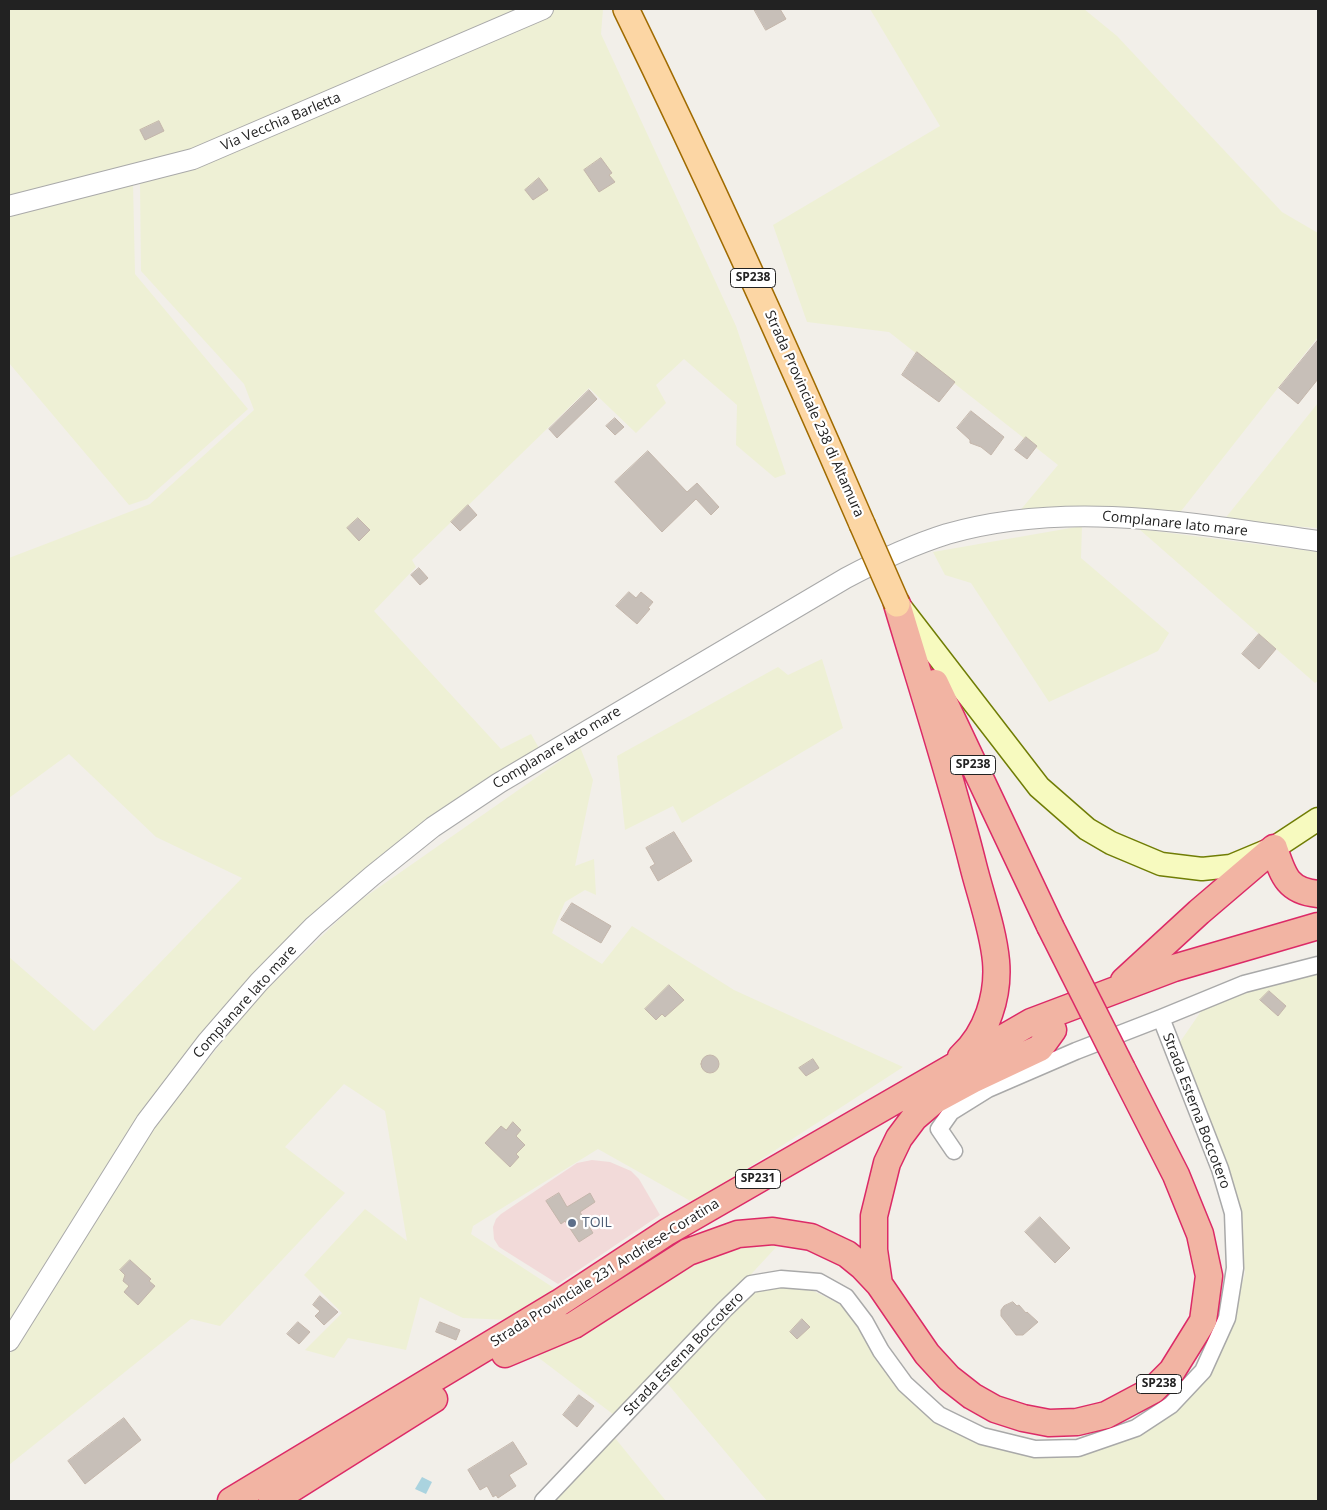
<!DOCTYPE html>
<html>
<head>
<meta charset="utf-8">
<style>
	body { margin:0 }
	#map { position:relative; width:1327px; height:1510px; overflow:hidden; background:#f2efe9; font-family:"Open Sans",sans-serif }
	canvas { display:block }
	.frame { position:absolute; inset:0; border:10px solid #222; pointer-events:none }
</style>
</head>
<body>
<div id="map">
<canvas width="1327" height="1510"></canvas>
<div class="frame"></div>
</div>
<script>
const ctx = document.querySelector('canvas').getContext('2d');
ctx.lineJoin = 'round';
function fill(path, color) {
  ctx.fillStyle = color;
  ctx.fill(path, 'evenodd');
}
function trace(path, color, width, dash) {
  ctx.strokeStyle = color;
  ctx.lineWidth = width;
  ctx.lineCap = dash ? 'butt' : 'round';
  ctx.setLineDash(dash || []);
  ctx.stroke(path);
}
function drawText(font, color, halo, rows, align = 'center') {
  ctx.font = font + ' "Open Sans",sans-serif';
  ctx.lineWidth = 4.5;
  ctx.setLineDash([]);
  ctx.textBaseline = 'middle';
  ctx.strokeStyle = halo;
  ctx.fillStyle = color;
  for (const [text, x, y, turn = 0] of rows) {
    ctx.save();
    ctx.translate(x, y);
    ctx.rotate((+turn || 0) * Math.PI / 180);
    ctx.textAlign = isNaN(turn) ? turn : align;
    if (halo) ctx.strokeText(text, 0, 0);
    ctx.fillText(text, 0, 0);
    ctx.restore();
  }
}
const commercial = new Path2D(`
	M592 1160 610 1162 631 1171 639 1179 660 1215 558 1284 499 1247 494 1239 493 1227 496 1219 501 1214 577 1163Z`);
const farmland = new Path2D(`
	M9 9H525L172 160 9 205Z
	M555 9H603L601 34 736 326 786 474 775 478 736 445 737 405 684 359 656 385 666 403 636 433 589 388 412 560 416 567 374 611 501 749 531 734 540 750 242 987 9 1326V957L94 1031 242 878 156 837 69 754 9 798V558L150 504 254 410 244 384 141 271 140 182Z
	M870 9H1084L1117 36 1282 212 1318 233V337L1178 515 1018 513 1058 465 889 332 807 322 773 225 940 126Z
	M133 183 135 274 248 409 147 499 129 505 9 363V215Z
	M1318 403V528L1223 521Z
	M1082 526 1081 558 1169 633 1158 651 1049 702 971 583 945 575 933 552Z
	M1139 529 1318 552V681L1315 683Z
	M822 659 843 728 682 823 673 806 625 830 617 756 778 667 788 675Z
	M580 747 593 780 575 866 594 859 596 895 585 890 565 902 552 933 602 964 632 926 734 990 903 1067 694 1203 598 1149 473 1226 471 1234 557 1290 510 1320 463 1318 420 1297 406 1350 348 1338 334 1358 305 1350 342 1313 304 1275 365 1209 407 1241 385 1111 344 1084 285 1147 345 1193 220 1326 191 1319 9 1465V1355L155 1125 256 1000 355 904Z
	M1318 974V1501H767L667 1383 755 1291 799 1284 846 1307 905 1392 976 1439 1070 1454 1158 1422 1218 1360 1245 1274 1238 1199 1181 1066 1180 1042 1204 1007 1264 987Z
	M780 1243 618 1418 531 1352 707 1251Z
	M615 1438 666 1501H551Z`);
const water = new Path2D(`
	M422 1477 432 1482 426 1494 415 1489Z`);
const building = new Path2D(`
	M754 9H780L786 19 766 30Z
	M159 121 164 131 145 140 140 130Z
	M601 158 612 173 609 175 615 182 599 192 584 170Z
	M539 178 548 190 533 200 525 190Z
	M1318 340V379L1298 404 1279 388Z
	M917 352 955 382 939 402 902 375Z
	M589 390 597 399 557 438 549 429Z
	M971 411 1004 437 991 455 981 447 970 443V440L957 428Z
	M615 418 624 427 615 435 606 426Z
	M1026 437 1037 446 1027 459 1015 450Z
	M648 451 687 492 697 483 719 507 711 515 696 499 662 532 615 482Z
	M468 505 477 515 460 531 451 522Z
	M358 518 370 530 359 541 347 528Z
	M419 568 428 578 420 585 411 575Z
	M629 592 636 598 641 592 653 602 648 608 650 609 637 624 616 606Z
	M1259 634 1276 649 1259 669 1242 654Z
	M674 832 692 861 658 881 650 867 655 864 646 848Z
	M572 903 611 926 601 943 561 920Z
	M669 985 684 1000 665 1017 662 1014 656 1020 645 1009Z
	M1269 991 1286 1006 1278 1016 1260 1000Z
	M701 1064a9 9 0 1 1 18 0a9 9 0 1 1-18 0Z
	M813 1059 819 1068 806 1076 799 1068Z
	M513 1122 521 1130 516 1136 525 1145 516 1154 519 1157 510 1167 485 1143 501 1126 506 1130Z
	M559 1193 567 1207 590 1193 595 1202 580 1212 593 1233 579 1242 565 1221 561 1224 546 1201Z
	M1040 1217 1070 1248 1055 1263 1025 1232Z
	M130 1260 151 1279 149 1281 155 1286 138 1305 124 1292 129 1286 123 1281 125 1275 120 1270Z
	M320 1296 338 1312 324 1325 315 1316 320 1311 313 1305Z
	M1013 1302 1017 1306 1019 1305 1026 1313 1027 1312 1038 1322 1023 1335H1016L1001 1316V1310L1004 1306Z
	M802 1319 810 1327 797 1339 790 1332Z
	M298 1322 310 1332 299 1344 287 1334Z
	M440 1322 460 1330 456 1340 436 1332Z
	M579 1395 594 1406 577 1427 563 1415Z
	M124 1418 141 1440 85 1484 68 1461Z
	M513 1442 527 1464 509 1475 516 1486 498 1498 496 1495 493 1497 487 1486 480 1490 468 1470Z`);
const minor = new Path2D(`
	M954 1151 939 1129 951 1112 988 1089 1076 1051 1161 1018 1244 984 1318 965
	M543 1501 724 1310 751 1284 781 1279 819 1282 846 1297 865 1322 881 1351 905 1384 939 1415 982 1436 1035 1449 1078 1448 1136 1428 1171 1405 1203 1371 1227 1318 1235 1268 1233 1213 1220 1169 1161 1018`);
const tertiary = new Path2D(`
	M9 206 193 159 543 9
	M9 1341 146 1122 207 1042 259 982 314 926 372 876 433 827 499 783 846 578C878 561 912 545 947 534 1069 499 1196 524 1318 541`);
const secondary = new Path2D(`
	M901 608 1039 787 1087 829 1111 843 1161 864 1202 869 1231 866 1274 848 1318 819`);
const primary = new Path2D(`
	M626 9C709 179 787 351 862 524`);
const trunk = new Path2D(`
	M897 604C923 691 951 777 973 865 981 897 993 929 996 961 999 995 987 1034 961 1057
	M935 683 1050 926
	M1124 981 1199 912 1274 848C1283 875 1287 891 1318 894
	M879 1284 874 1250V1216L887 1163 899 1138 914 1118 935 1100 972 1080 1040 1048 1053 1030
	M505 1354 574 1325 688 1252 738 1234 773 1231 811 1237 847 1254 863 1267 879 1284 927 1354 949 1378 972 1396 995 1409 1023 1418 1049 1423 1077 1422 1106 1415 1153 1390 1172 1371 1203 1321 1209 1276 1200 1234 1176 1175 1122 1069
	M231 1501 559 1303 667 1232 1031 1022 1174 968 1318 926
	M272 1501 434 1399`);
const primaryBridge = new Path2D(`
	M862 524 897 604`);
const trunkBridge = new Path2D(`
	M1050 926 1122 1069`);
const markers = [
	[572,1223,5,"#5c6f8a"]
];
const shields = [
	[753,278,45],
	[973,765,45],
	[758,1179,45],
	[1159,1384,45]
];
const shieldNames = [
	["SP238",753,278],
	["SP238",973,765],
	["SP231",758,1179],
	["SP238",1159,1384]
];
const streetNames = [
	["Via Vecchia Barletta",281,122,-23],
	["Strada Provinciale 238 di Altamura",814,414,66],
	["Complanare lato mare",1175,524,6],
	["Complanare lato mare",557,748,-31],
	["Complanare lato mare",245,1002,-48],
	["Strada Esterna Boccotero",1196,1111,69],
	["Strada Provinciale 231 Andriese-Coratina",605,1273,-32],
	["Strada Esterna Boccotero",684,1354,-46]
];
const serviceNames = [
	["TOIL",582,1223]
];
fill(commercial, '#f2dad9');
fill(farmland, '#eef0d5');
fill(water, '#aad3df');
fill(building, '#c7bfb8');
trace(building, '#c4b6ab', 1);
trace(minor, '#a9a9a9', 19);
trace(tertiary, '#a9a9a9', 22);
trace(secondary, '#707d05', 25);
trace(primary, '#a06b00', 28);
trace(trunk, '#dc2a67', 29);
trace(minor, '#fff', 16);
trace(tertiary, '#fff', 20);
trace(secondary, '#f7fabf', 22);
trace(primary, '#fcd6a4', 25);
trace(trunk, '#f2b4a3', 26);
trace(primaryBridge, '#a06b00', 28, []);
trace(trunkBridge, '#dc2a67', 29, []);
trace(primaryBridge, '#fcd6a4', 25);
trace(trunkBridge, '#f2b4a3', 26);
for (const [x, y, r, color] of markers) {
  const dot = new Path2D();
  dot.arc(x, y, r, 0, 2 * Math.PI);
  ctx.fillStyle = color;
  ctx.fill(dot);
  trace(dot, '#fff', 2);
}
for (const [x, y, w] of shields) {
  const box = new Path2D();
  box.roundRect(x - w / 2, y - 9.5, w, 19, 4);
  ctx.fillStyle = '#fff';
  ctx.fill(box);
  trace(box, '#222', 1);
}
drawText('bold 12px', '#222', null, shieldNames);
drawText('14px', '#222', '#fff', streetNames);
drawText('14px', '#4e5e75', '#fff', serviceNames, 'left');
</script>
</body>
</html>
